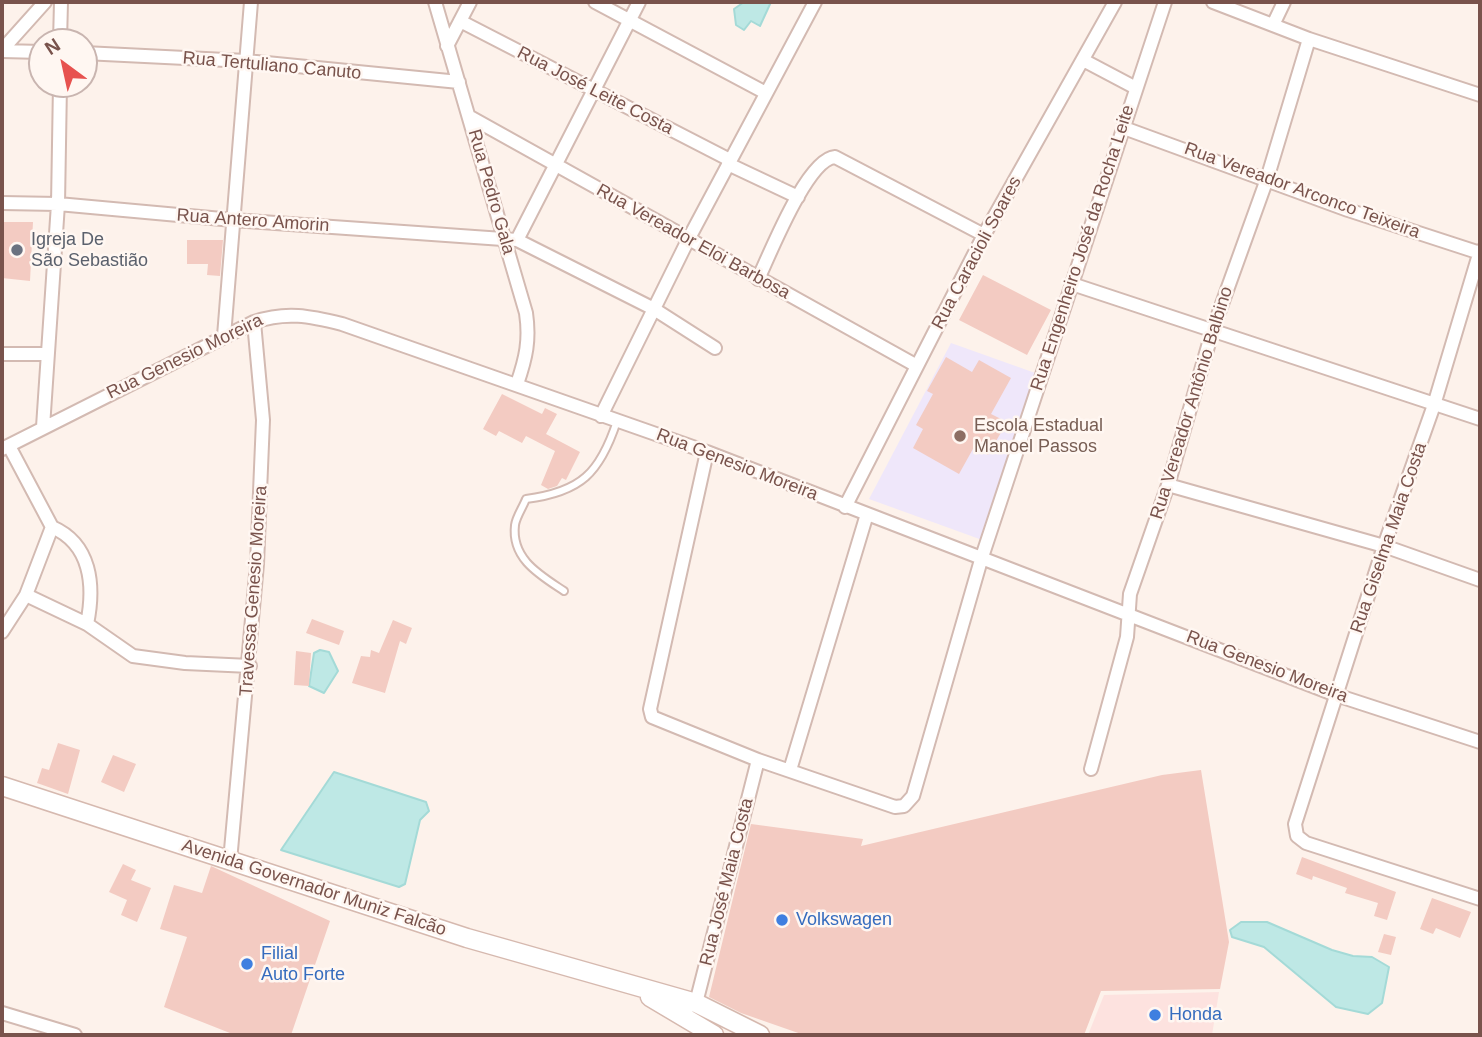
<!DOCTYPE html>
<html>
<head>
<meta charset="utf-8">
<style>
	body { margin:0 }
	#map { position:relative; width:1482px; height:1037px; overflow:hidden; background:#fdf2eb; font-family:Arial,sans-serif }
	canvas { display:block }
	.frame { position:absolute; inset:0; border:4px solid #79534c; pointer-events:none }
	.north { position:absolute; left:28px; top:28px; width:70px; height:70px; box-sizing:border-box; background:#fff7f2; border:2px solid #c9b5b0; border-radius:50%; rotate:327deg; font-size:19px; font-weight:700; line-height:28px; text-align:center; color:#79534c }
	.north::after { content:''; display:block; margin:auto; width:24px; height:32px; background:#e7524f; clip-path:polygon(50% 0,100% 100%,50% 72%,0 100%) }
</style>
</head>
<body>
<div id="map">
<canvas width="1482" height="1037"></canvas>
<div class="frame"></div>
<div class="north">N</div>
</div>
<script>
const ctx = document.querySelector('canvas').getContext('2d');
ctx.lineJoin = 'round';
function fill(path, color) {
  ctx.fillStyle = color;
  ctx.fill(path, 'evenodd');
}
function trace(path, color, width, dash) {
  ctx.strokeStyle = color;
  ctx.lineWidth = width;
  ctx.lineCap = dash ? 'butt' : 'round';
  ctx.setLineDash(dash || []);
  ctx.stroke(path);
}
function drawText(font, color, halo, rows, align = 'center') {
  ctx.font = font + ' Arial,sans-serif';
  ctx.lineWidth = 5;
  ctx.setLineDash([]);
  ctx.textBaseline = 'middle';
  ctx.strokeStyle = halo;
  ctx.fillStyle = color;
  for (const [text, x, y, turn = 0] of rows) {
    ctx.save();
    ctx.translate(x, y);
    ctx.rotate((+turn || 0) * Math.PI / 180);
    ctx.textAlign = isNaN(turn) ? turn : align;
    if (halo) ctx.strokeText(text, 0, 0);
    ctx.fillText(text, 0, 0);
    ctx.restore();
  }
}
const commercial = new Path2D(`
	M1219 992 1212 1035H1088L1104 995Z`);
const education = new Path2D(`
	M951 343 1038 374 985 541 869 499Z`);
const water = new Path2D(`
	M744 2H771L760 26 751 21 744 30 736 25 734 9Z
	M320 650 329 652 338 671 324 693 309 686 314 653Z
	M334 772 426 802 429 811 420 820 405 884 399 887 281 850Z
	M1241 922H1267L1332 950 1353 956 1372 957 1389 967 1382 1003 1368 1014 1336 1007 1264 947 1232 937 1230 930Z`);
const building = new Path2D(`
	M2 222H33L30 281 2 278Z
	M187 240H223L220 276 207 275 208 264H187Z
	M983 275 1051 310 1027 355 959 320Z
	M946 357 972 372 979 360 1011 378 991 414 1007 422 988 455 974 447 959 474 913 448 923 429 916 425 933 394 927 391Z
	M502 394 542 414 545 408 557 414 546 434 580 452 566 480 562 478 557 486 548 489 541 485 555 451 526 436 522 443 499 431 496 436 483 429Z
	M312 619 344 631 339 645 306 633Z
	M393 620 412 628 406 644 400 641 385 693 352 683 361 656 370 657 371 650 379 653Z
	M296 651 311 653 309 686 294 685Z
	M58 743 80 750 68 794 37 783 42 768 49 770Z
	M113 755 136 764 124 792 101 782Z
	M1201 770 1229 942 1220 989 1101 991 1084 1035H804L741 1013 709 997 751 824 863 839 861 846 1162 775Z
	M1302 857 1396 892 1387 920 1374 916 1378 903 1345 893 1347 888 1313 876 1312 880 1296 874Z
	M123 864 136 870 131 880 151 888 137 922 121 915 127 900 109 892Z
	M211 866 330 921 291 1035H235L164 1007 187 937 160 929 174 885 202 893Z
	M1432 898 1471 912 1460 938 1436 928 1433 934 1420 929Z
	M1384 934 1396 937 1391 955 1378 952Z`);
const lane = new Path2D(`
	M564 591C540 575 511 559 515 525 516 517 523 507 526 499 581 492 600 473 617 421`);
const street = new Path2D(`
	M435 2 526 313C530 340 526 358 517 384
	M595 2 766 93
	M1213 2 1309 39 1480 95
	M460 21 730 160
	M1273 25 1284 2
	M60 42 61 2
	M447 46 470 2
	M2 50 45 2
	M2 51 42 52
	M84 53 246 61 459 82
	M1083 60 1136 88
	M470 117 917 366
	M1124 128 1348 210 1480 253
	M728 164 798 197
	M2 203 58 204 233 220 517 240 654 309 715 348
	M517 240 639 2
	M1480 251 1434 405 1384 546 1295 824 1297 836 1306 843 1480 899
	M758 279C770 254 807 159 835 157L984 235
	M1072 284 1480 419
	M224 336 251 2
	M2 354H46
	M601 416 688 240 815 2
	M43 427 58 204 60 84
	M2 449 254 322C286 311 310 316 342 324L707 452 1336 695 1480 742
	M707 452 650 709 652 717 758 760 895 807 904 806 913 796 981 560 1165 2
	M1168 485 1384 546 1480 580
	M845 507 984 235 1115 2
	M52 527C91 544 95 585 87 624
	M26 595 87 624 133 656 185 663 250 666
	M2 632 26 595 52 527 9 446
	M1091 769 1127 637 1130 594 1168 485 1213 329 1267 179 1309 39
	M790 770 867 514
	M230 861 257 564 263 420 254 322
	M696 1003 758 760
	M2 1013 75 1035`);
const secondary = new Path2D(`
	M2 786 467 938 696 1003 760 1035
	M650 997 714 1035`);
const markers = [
	[17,250,7,"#6b7280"],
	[960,436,7,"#8d6e63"],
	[782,920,7,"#3f7fe0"],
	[247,964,7,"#3f7fe0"],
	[1155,1015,7,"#3f7fe0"]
];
const streetNames = [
	["Rua Tertuliano Canuto",272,66,5],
	["Rua José Leite Costa",595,91,27],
	["Rua Vereador Arconco Teixeira",1302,191,20],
	["Rua Pedro Gala",491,192,74],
	["Rua Antero Amorin",253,221,4],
	["Rua Vereador Eloi Barbosa",693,242,29],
	["Rua Engenheiro José da Rocha Leite",1083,248,-72],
	["Rua Caracioli Soares",977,253,-62],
	["Rua Genesio Moreira",185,357,-26],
	["Rua Vereador Antônio Balbino",1192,403,-73],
	["Rua Genesio Moreira",737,465,21],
	["Rua Giselma Maia Costa",1389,538,-71],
	["Travessa Genesio Moreira",254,591,-86],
	["Rua Genesio Moreira",1267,667,21],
	["Rua José Maia Costa",727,882,-76],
	["Avenida Governador Muniz Falcão",314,888,18]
];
const worshipNames = [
	["Igreja De",31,240],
	["São Sebastião",31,261]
];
const educationNames = [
	["Escola Estadual",974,426],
	["Manoel Passos",974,447]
];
const shopNames = [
	["Volkswagen",796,920],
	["Filial",261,954],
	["Auto Forte",261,975],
	["Honda",1169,1015]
];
fill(commercial, '#fde2df');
fill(education, '#efe7fa');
fill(water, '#bee8e5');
trace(water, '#a4dad7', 2);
fill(building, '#f3cbc2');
trace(lane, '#d3bab2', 10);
trace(street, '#d3bab2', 16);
trace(secondary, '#d6b9af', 21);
trace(lane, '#fff', 6);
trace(street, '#fff', 12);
trace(secondary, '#fff', 18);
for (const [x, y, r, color] of markers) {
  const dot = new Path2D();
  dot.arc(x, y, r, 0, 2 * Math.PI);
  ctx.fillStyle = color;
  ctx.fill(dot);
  trace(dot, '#fff7f2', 2.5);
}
drawText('18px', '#79534c', '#fff7f2', streetNames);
drawText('18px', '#5b616d', '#fff7f2', worshipNames, 'left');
drawText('18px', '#785e54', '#fff7f2', educationNames, 'left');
drawText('18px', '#366cbe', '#fff7f2', shopNames, 'left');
</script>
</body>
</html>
